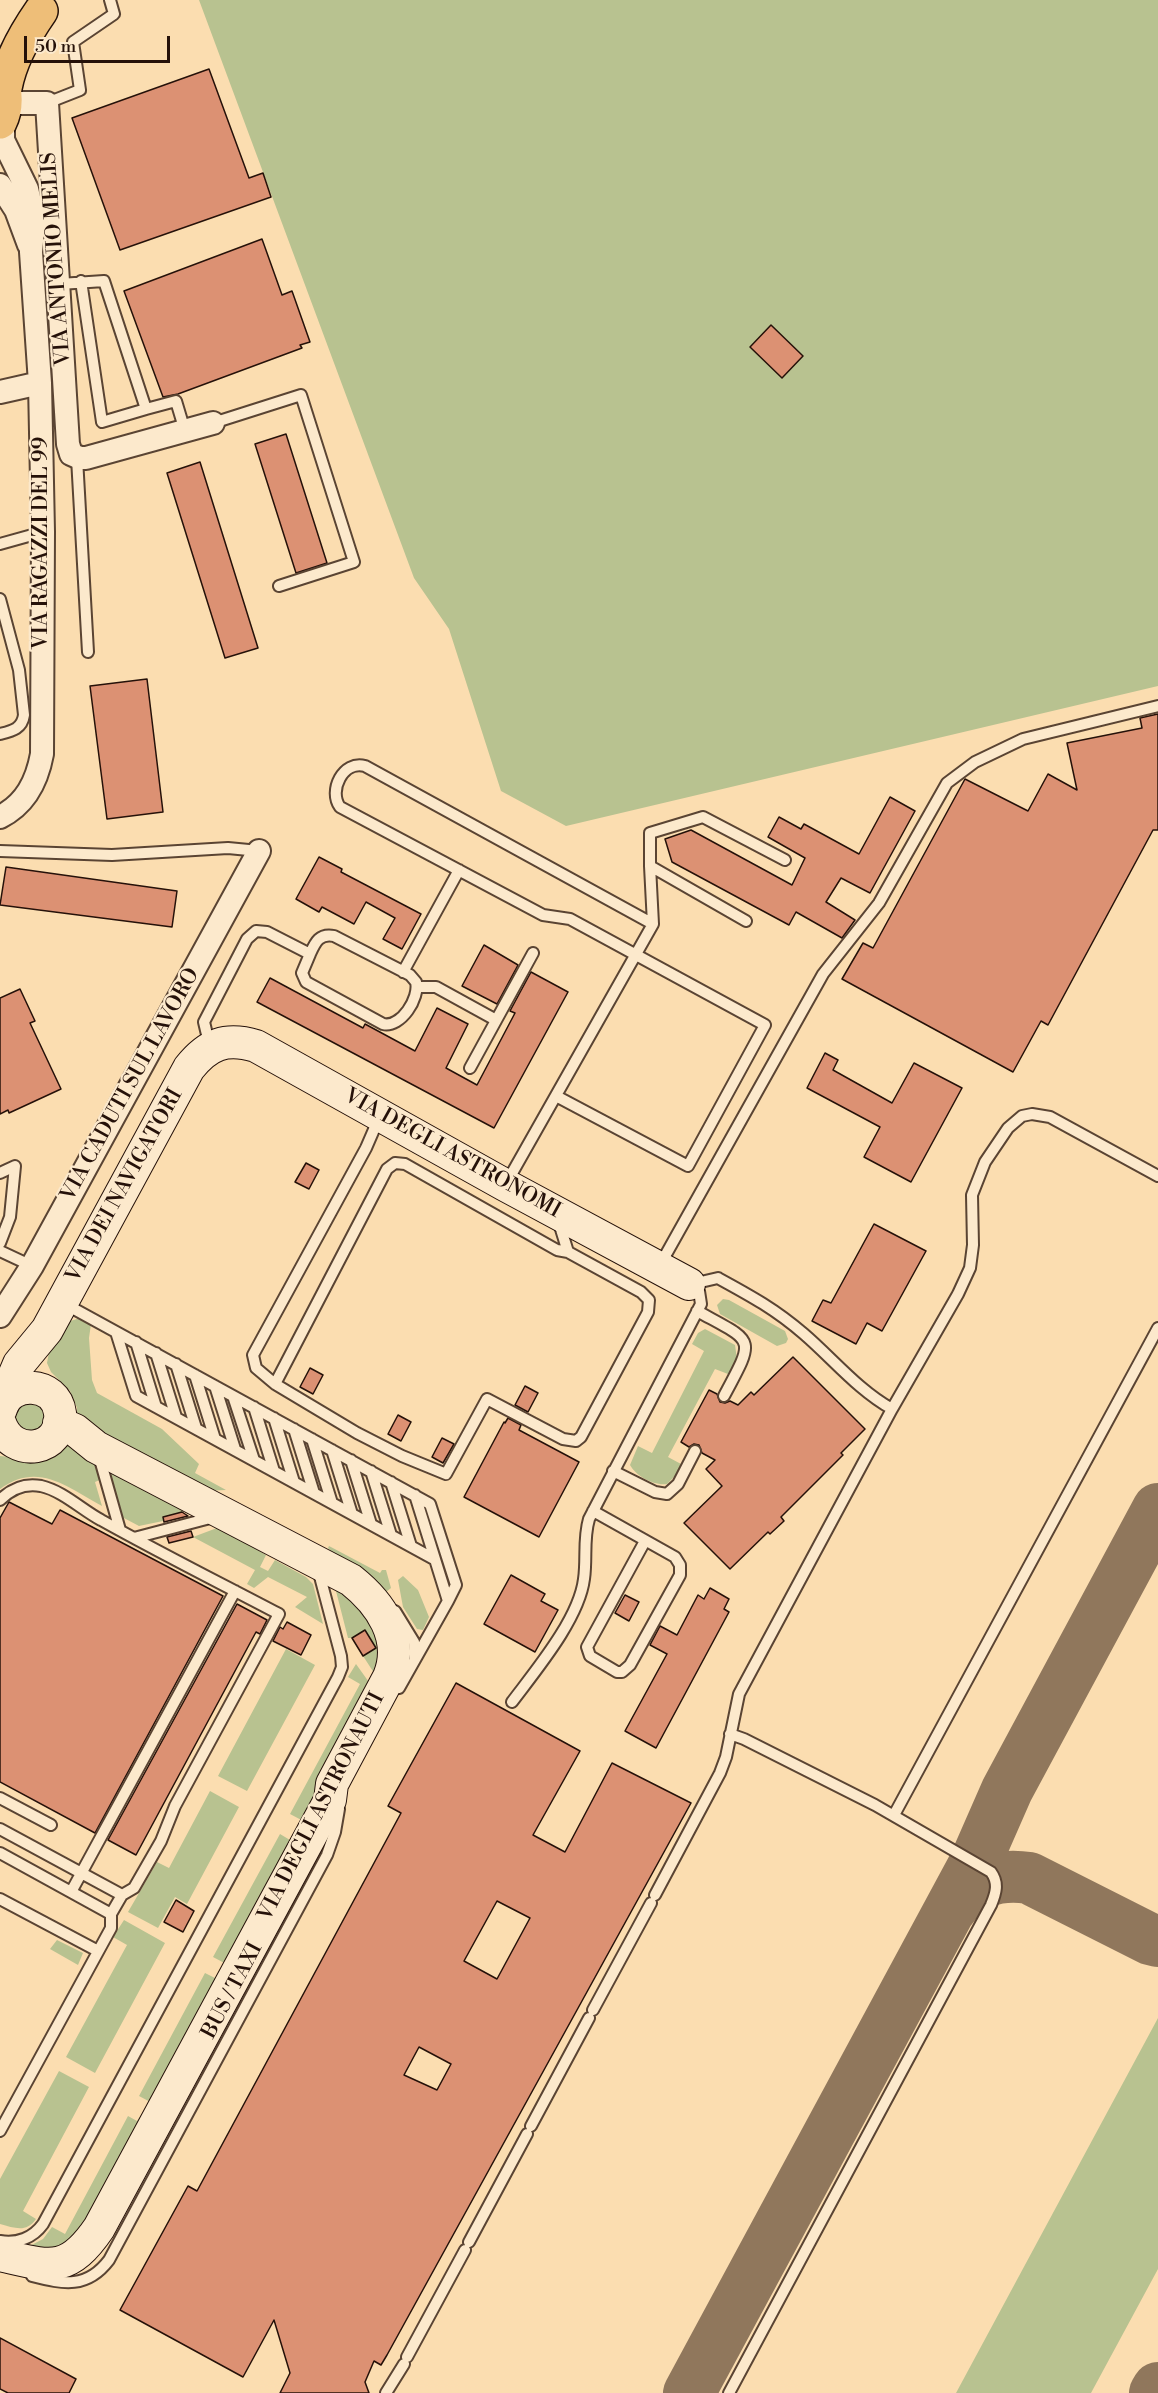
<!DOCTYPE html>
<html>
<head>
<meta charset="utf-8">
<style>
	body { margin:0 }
	#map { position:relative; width:1158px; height:2393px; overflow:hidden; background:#fbddb0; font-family:"Libre Bodoni",serif }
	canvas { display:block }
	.scale { position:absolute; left:24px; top:36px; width:146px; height:27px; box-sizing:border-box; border:3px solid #251109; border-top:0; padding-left:8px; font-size:18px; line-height:21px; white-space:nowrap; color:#251109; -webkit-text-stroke:4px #fce9cc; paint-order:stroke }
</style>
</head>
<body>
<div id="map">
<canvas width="1158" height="2393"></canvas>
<div class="scale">50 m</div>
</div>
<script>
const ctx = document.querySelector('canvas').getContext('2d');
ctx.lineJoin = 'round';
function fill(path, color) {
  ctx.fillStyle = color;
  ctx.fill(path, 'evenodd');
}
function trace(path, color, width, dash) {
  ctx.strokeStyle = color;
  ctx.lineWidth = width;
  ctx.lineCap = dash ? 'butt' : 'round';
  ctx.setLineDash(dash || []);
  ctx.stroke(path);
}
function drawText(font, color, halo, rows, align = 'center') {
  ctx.font = font + ' "Libre Bodoni",serif';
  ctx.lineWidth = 4.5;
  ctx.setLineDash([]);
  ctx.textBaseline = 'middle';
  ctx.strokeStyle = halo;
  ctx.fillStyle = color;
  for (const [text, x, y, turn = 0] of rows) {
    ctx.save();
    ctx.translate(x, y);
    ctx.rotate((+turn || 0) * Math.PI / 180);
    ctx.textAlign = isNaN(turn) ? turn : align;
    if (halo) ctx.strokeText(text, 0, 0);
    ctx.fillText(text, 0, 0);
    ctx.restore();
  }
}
const green = new Path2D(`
	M199 0H1158V686L566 826 501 791 449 629 414 578Z
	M723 1299 729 1300 785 1331 788 1339 786 1343 777 1346 720 1314 717 1305Z
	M80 1318 91 1324 89 1338 92 1380 97 1393 162 1429 199 1464 195 1473 226 1490 203 1491 77 1418V1408L70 1391 51 1372 47 1363 49 1352 64 1323Z
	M705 1329 735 1345 737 1359 728 1374 715 1369 668 1457 681 1464 675 1476 667 1484C654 1486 636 1476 630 1465L638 1446 652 1453 704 1351 692 1344 698 1333Z
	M25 1401 44 1406 46 1422 35 1432 20 1430C12 1414 12 1414 25 1401Z
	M70 1440 94 1459 102 1479 95 1482 102 1506C67 1487 38 1461 0 1489V1456C7 1456 12 1459 19 1461 40 1465 57 1456 70 1440Z
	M107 1464 194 1513 187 1514 186 1511 163 1517V1521L139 1526 122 1517Z
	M225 1525 251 1538 256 1549 266 1555 260 1567 268 1571 275 1560 306 1577 313 1584 323 1624 295 1607 307 1597 268 1577 254 1588 247 1584 255 1570 193 1537Z
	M329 1546 380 1573 382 1570H386L391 1588 386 1592 348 1570 328 1548Z
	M403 1576 418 1590 429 1617 423 1630 417 1629 403 1607 398 1580Z
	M339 1586 382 1633 378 1679 363 1656 376 1648 365 1631 352 1638H348L336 1591Z
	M286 1649 315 1665 247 1791 218 1776Z
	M356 1664 376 1692 307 1823 290 1814 360 1684 348 1677Z
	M210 1791 239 1807 187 1904 175 1897 158 1928 128 1912 157 1862 169 1868Z
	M280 1834 290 1840 294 1834 230 1966 213 1957Z
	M124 1920 165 1943 95 2073 66 2057 127 1945 113 1937Z
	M57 1940 83 1953 78 1965 50 1949Z
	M220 1972 156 2105 139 2096 205 1973 215 1978Z
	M1158 2018V2269L1091 2393H956Z
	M59 2071 89 2087 23 2211 36 2219C26 2233 15 2228 0 2224V2179Z
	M141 2115 147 2119 75 2248 22 2250 43 2239 52 2227 65 2234 128 2116 137 2121Z`);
const taxiway = new Path2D(`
	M950 1910C969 1883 996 1873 1029 1878L1150 1939 1158 1941
	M689 2393 975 1863 1007 1790 1158 1509
	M1155 2393 1158 2388`);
const building = new Path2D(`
	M209 69 249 178 263 173 271 197 120 250 72 118Z
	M262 239 282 295 292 291 310 342 300 345 302 348 178 394 163 397 124 291Z
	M771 325 803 356 782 378 750 347Z
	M286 434 327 563 296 573 255 444Z
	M200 462 258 648 225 658 167 473Z
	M147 679 163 812 107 819 90 686Z
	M1158 714V830H1153L1048 1025 1041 1021 1013 1072 842 979 863 943 873 948 965 779 1028 811 1048 774 1077 790 1067 743 1142 728 1140 718Z
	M890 797 915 811 870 893 841 878 826 902 855 920 842 938 796 912 789 925 672 862 665 839 691 830 792 885 805 858 768 837 779 817 801 829 804 824 859 854Z
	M319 857 342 869 341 872 421 914 402 949 383 939 395 918 366 902 354 924 322 907 319 912 296 899Z
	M6 867 177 891 172 927 0 905Z
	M484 945 518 965 497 1004 462 986Z
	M531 972 568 992 494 1128 257 1002 270 978 363 1028 365 1024 415 1051 437 1008 468 1024 446 1068 477 1085 515 1013 510 1011Z
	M20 989 35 1021 30 1023 61 1089 9 1113 8 1110 0 1114V998Z
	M825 1053 838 1060 833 1070 892 1103 914 1063 962 1088 911 1182 864 1157 880 1127 807 1088Z
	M306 1163 319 1170 309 1189 295 1182Z
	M874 1224 926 1251 882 1331 867 1323 856 1344 812 1321 823 1300 831 1303Z
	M793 1357 865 1429 841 1453 843 1455 781 1517 784 1521 770 1534 768 1532 730 1569 684 1523 722 1486 706 1469 715 1460 702 1453 699 1445 694 1444 689 1447 681 1442 709 1390 717 1394 720 1402 725 1403 730 1401 738 1405 751 1392 754 1395Z
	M310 1368 323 1375 313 1394 300 1387Z
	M525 1386 538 1393 528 1412 515 1405Z
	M398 1415 411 1422 401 1441 388 1434Z
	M508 1418 521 1425 519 1430 579 1462 539 1537 464 1497 504 1422 505 1423Z
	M442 1438 454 1444 443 1463 432 1457Z
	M9 1502 52 1524 60 1510 223 1596 95 1833 0 1782V1518Z
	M182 1512 188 1516 164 1522 163 1517Z
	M191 1531 193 1537 169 1543 167 1537Z
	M511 1575 545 1594 541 1601 558 1610 535 1652 484 1624Z
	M710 1588 729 1599 724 1609 729 1612 656 1748 625 1731 667 1654 650 1645 660 1626 677 1635 698 1595 704 1599Z
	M625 1595 639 1602 629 1621 615 1613Z
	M237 1604 267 1620 260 1634 256 1632 136 1855 108 1840Z
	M287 1622 311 1635 301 1655 273 1641 280 1627 283 1629Z
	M365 1630 376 1648 363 1656 352 1638Z
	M456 1683 580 1751 533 1835 565 1852 612 1763 691 1803 387 2355 381 2365 374 2361 365 2382 369 2393H280L290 2373 274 2320 243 2377 120 2310 188 2186 197 2191 401 1813 388 1806ZM497 1901 530 1918 497 1979 464 1961ZM419 2047 451 2064 437 2090 404 2075Z
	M176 1900 194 1911 183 1932 164 1922Z
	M0 2338 76 2379 69 2393H8L0 2389Z`);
const lane = new Path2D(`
	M47 103 80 90 73 42 114 14 110 0
	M60 284 104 281 146 409 102 422 81 281
	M146 409 176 401 185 431
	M213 423 301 395 354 562 279 586
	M77 458 88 652
	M0 544 43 532
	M0 599 19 670 24 715C22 729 12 731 0 734
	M0 851 112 855 228 848 259 851
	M746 921 650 866V833L703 817 785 860
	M403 972 459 870
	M418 987H436L496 1020
	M210 1047 204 1022 247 939 256 931 267 932 310 954C315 943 319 933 334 936L410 975 416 982C420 998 401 1028 383 1024L306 982 302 973 310 954
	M470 1068 533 953
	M556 1096 688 1166 765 1025 570 919 543 915 340 807C328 791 343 760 365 766L653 924
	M0 1173 15 1166 10 1217 0 1243
	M507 1182 653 924 650 866
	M562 1221 560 1226 568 1252
	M0 1251 32 1266
	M660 1265 823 974 879 903 947 783 975 762 1023 739 1158 706
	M692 1284 718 1278C751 1296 775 1309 804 1334 833 1359 858 1390 892 1409
	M65 1304 430 1504 456 1585 448 1601
	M697 1311C755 1343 756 1336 724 1396
	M116 1332 136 1396 434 1559
	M136 1342 156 1407
	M156 1353 176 1417
	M176 1364 196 1428
	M195 1375 215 1439
	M275 1384 387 1169 395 1163 405 1164 557 1250 568 1252 641 1292 649 1300 648 1312 581 1437 576 1441 563 1439 487 1399 446 1474 402 1456 357 1433 275 1384 256 1368 253 1355 366 1148 379 1118
	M215 1386 235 1449
	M233 1396 254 1460
	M254 1407 274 1471
	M274 1418 294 1482
	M294 1429 314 1493
	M312 1439 332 1503
	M332 1450 352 1514
	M99 1456 120 1530
	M351 1460 371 1524
	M371 1471 391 1535
	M613 1471 655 1492 667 1494 678 1484 695 1451
	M391 1482 411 1546
	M0 1500C11 1489 25 1483 41 1486 63 1491 82 1510 101 1520 160 1553 220 1583 279 1614L175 1806 161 1841 134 1888 122 1895 111 1914 0 1853
	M593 1511 675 1557 680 1565V1575L630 1665 622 1672H617L590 1656 587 1647 645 1541
	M134 1538 214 1517
	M395 1611 414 1642 415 1658
	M399 1688 448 1601 415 1495
	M512 1702C536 1670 579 1619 584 1579 587 1559 583 1539 589 1519L701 1304 699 1291 692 1286
	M0 1798 51 1825
	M894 1815 1158 1328
	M0 1829 122 1895
	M71 1892 235 1591
	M655 1895 720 1773 726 1757 739 1694 892 1409 958 1294 970 1268 973 1245 972 1195 985 1162 1008 1128 1022 1116 1032 1114 1050 1117 1158 1176
	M0 1899 98 1951
	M593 2010 651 1903
	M531 2126 589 2018
	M0 2131 111 1928V1914
	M0 2241C17 2244 33 2238 43 2224L338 1677 342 1667 341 1656 318 1569
	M469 2242 527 2134
	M32 2276C64 2284 87 2289 109 2260L327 1855 335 1832 339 1809
	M407 2357 465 2250
	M386 2393 404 2364
	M729 2393 991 1905C996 1893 999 1883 991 1872L875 1805 744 1739 730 1734`);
const street = new Path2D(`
	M6 103H47L68 444 71 454 80 458H86L213 423
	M0 185 16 210 29 245
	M0 392 40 383
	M0 817C26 804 37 781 42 754L43 532 40 383 31 252 34 220 27 189 3 140V116
	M0 1316 32 1266 259 851`);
const secondary = new Path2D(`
	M2 1404 19 1364 47 1330 189 1068C208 1044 226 1037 256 1046L505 1185 689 1284
	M0 1423C12 1460 64 1451 60 1413 56 1381 9 1379 1 1409
	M0 2255C49 2266 67 2275 99 2228L330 1800 332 1784 389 1677C405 1638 380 1603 351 1580L96 1447 75 1430 59 1423`);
const primary = new Path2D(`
	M0 74C6 90 8 106 0 122
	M5 88C10 60 25 34 41 11`);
const streetNames = [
	["VIA ANTONIO MELIS",57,259,-94],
	["VIA RAGAZZI DEL 99",42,543,-90],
	["VIA CADUTI SUL LAVORO",131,1085,-61],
	["VIA DEGLI ASTRONOMI",452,1154,29],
	["VIA DEI NAVIGATORI",125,1186,-61],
	["VIA DEGLI ASTRONAUTI",322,1807,-63],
	["BUS / TAXI",233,1991,-62]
];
fill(green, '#b8c290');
trace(taxiway, '#90775c', 52);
fill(building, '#dc9173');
trace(building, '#251109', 1.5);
trace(lane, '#5a4433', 14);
trace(street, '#5a4433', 26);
trace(secondary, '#251109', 34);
trace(primary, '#251109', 36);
trace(lane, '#fce9cc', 10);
trace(street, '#fce9cc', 22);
trace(secondary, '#fce9cc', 32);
trace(primary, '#eebe78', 33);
drawText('21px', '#251109', '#fce9cc', streetNames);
</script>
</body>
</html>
